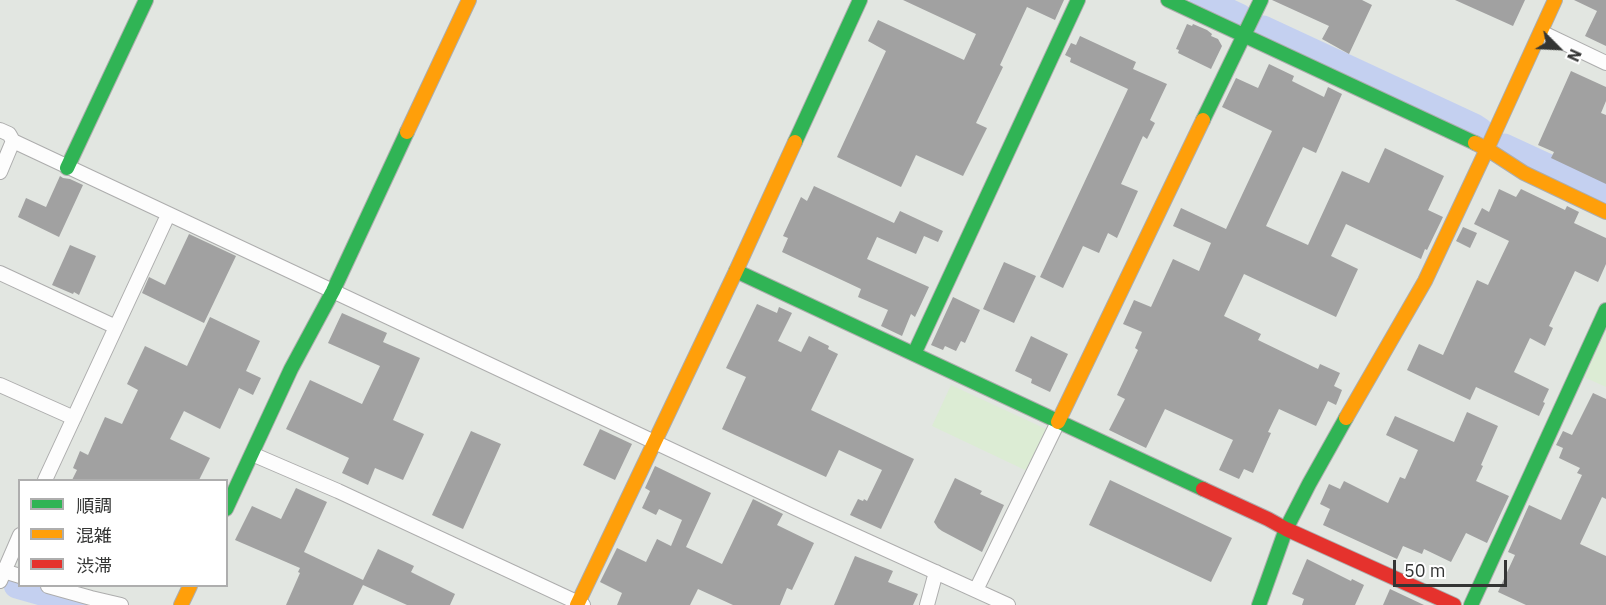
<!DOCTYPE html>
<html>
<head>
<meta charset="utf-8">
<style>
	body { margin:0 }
	#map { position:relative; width:1606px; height:605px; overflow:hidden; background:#f4f4f4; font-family:"IBM Plex Sans","Noto Sans JP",sans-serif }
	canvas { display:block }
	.legend { position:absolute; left:18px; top:479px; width:210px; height:108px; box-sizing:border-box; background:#fff; border:2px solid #aeaeae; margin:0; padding:8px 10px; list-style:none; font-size:18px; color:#343534 }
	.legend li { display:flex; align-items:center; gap:12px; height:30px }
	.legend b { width:30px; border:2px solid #aeaeae }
	.north { position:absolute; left:1528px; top:18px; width:60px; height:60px; -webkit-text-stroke:4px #fff; paint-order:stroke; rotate:114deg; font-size:16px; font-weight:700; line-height:24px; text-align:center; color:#343534 }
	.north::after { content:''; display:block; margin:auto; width:21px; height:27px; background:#343534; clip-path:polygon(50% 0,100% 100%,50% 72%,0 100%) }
	.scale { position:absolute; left:1393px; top:560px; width:114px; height:27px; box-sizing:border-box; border:3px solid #343534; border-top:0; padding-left:8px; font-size:18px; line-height:21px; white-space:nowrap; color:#343534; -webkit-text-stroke:4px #fff; paint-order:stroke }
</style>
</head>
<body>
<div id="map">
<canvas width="1606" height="605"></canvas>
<ul class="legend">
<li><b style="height:8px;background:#30b455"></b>順調</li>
<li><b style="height:8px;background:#ff9f0a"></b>混雑</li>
<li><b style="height:8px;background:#e5322d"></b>渋滞</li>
</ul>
<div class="north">N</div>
<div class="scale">50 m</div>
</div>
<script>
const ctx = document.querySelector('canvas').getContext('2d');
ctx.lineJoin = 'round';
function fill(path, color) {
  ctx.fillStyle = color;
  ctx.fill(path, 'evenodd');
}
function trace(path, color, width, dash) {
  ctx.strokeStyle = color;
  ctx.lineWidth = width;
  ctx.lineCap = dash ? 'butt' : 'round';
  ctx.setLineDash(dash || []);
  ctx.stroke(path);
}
const built = new Path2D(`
	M0 0H1606V605H0ZM20 480H226V586H20Z`);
const green = new Path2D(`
	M1606 331V387L1584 377Z
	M951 385 1046 429 1027 471 932 426Z`);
const river = new Path2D(`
	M1203 0 1239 17
	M1263 29 1474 127 1480 131
	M1504 147 1606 194
	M17 585 87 605`);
const building = new Path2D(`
	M903 0H1064L1055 20 1027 7 1000 65 1003 67 976 123 987 128 963 176 916 155 901 187 837 157 886 51 868 41 878 20 964 60 976 34Z
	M1272 0H1362L1372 5 1349 54 1322 39 1329 26Z
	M1455 0H1525L1513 26Z
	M1574 0H1606V46L1585 36 1597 11Z
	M1187 24 1192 26 1193 24 1207 30 1212 34 1211 36 1218 39 1222 46 1211 69 1178 53 1179 50 1176 49Z
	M1080 36 1136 62 1133 69 1167 84 1150 120 1155 123 1147 139 1143 136 1121 184 1138 191 1117 238 1108 233 1099 253 1083 246 1063 288 1040 277 1128 89 1070 62 1071 58 1065 55 1071 43 1076 45Z
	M1269 64 1294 76 1292 81 1324 97 1328 87 1342 94 1316 153 1303 147 1266 226 1308 245 1342 171 1369 183 1385 148 1444 176 1428 210 1443 217 1427 250 1425 249 1421 259 1346 224 1331 256 1358 269 1336 317 1244 274 1224 316 1261 334 1258 340 1318 369 1320 364 1340 373 1334 386 1342 390 1336 405 1328 401 1316 426 1279 409 1268 432 1271 433 1253 473 1244 469 1239 479 1219 470 1233 440 1165 409 1146 448 1109 430 1125 399 1117 395 1138 350 1135 348 1142 332 1123 324 1134 300 1151 307 1173 259 1199 271 1211 243 1173 226 1181 208 1226 229 1272 131 1222 107 1236 78 1258 88Z
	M1571 71 1606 87V101L1601 113 1606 115V184L1551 158 1554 152 1538 145Z
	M60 176 63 178 70 179 83 185 59 237 18 217 26 198 46 207Z
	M814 186 894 223 900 211 943 231 938 242 924 236 916 254 877 237 867 259 929 287 915 317 911 314 902 336 881 326 888 310 858 297 861 289 782 252 788 238 783 236 801 197 807 201Z
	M1499 189 1516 197 1521 189 1565 210 1567 206 1579 212 1574 223 1606 238V264L1598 282 1575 271 1549 326 1553 328 1545 346 1530 338 1514 372 1549 389 1543 402 1545 403 1539 416 1476 387 1470 400 1407 370 1419 344 1443 355 1477 280 1488 285 1509 241 1474 224 1482 208 1489 212Z
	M1463 227 1477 233 1470 248 1456 241Z
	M189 234 236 256 204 323 142 293 149 277 165 285Z
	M70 245 96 256 79 295 74 292 73 294 52 285Z
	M1004 262 1036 276 1014 323 983 309Z
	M953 297 980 310 965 343 961 341 956 351 945 346 943 350 931 345Z
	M757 304 777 313 779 307 792 313 778 341 801 352 809 336 829 346 828 349 838 354 811 410 914 459 881 529 850 515 858 499 863 501 864 499 867 501 882 470 839 450 826 477 722 429 746 377 726 368Z
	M342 313 387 333 383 342 420 358 393 420 424 434 403 480 375 468 368 485 342 473 349 458 286 429 310 380 362 404 380 366 328 343Z
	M210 317 260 341 246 371 261 378 253 395 239 388 220 429 184 411 170 439 210 458 199 480H72L77 470 73 468 80 451 88 455 105 417 122 424 138 390 127 384 145 346 187 366Z
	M1031 336 1068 354 1050 392 1031 383 1032 379 1015 371Z
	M1593 393 1606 399V499L1602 497 1580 544 1606 556V605H1526L1498 592 1515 555 1508 552 1529 505 1561 520 1582 475 1577 473 1580 468 1559 458 1563 448 1556 445 1563 431 1572 435Z
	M1467 412 1498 426 1481 465 1483 466 1476 481 1509 496 1487 543 1466 533 1451 562 1424 549 1422 554 1403 546 1397 559 1323 525 1330 509 1320 504 1329 484 1340 489 1344 481 1388 503 1400 477 1405 479 1418 450 1386 435 1395 416 1454 442Z
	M600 429 632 444 615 480 583 465Z
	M471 431 501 444 463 529 432 515Z
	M655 466 711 493 686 547 722 564 753 499 783 514 777 525 814 543 792 590 787 588 780 605H733L698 589 690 605H617L622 593 600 582 617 548 646 562 657 539 671 546 682 520 659 509 656 515 642 508 650 491 645 488Z
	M955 478 982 491 980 494 1004 505 982 552 942 531 938 528 934 522Z
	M1110 480 1232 538 1211 582 1089 525Z
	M296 488 327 502 304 552 363 580 378 549 414 566 411 572 455 594 450 605H407L363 585 353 605H286L300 573 298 572 300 568 235 540 252 506 281 519Z
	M855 556 893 571 888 582 918 594 913 605H834Z
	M1307 559 1351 581 1352 579 1364 585 1355 605H1302L1304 599 1292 594Z
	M1390 589 1424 605H1383Z`);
const street = new Path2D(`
	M1541 32 1606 63
	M0 130 9 134 13 141
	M0 172 13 141 810 515 1008 605
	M0 273 116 327
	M0 385 74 418
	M252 454 338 491 583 605
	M45 480 168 215
	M0 570 20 576
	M0 581 20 535
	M48 586 91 598 121 605
	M976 590 1058 422
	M927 605 936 572`);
const fast = new Path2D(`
	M1168 0 1475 143
	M1203 120 1261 0
	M795 142 860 0
	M67 168 146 0
	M736 271 1203 489
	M914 354 1078 0
	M226 509 291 369 333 291 407 132
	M1259 605 1286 529 1309 484 1346 418
	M1471 605 1606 310`);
const slow = new Path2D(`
	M1555 0 1487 149 1524 173 1606 212
	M407 132 469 0
	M1346 418 1425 281 1487 149 1475 143
	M1058 422 1203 120
	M181 605 190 586
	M577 605 736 271 795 142`);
const jam = new Path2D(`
	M1203 489 1268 519 1286 529 1454 605`);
fill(built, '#e2e6e1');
fill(green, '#dcecd4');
trace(river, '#c4d0f0', 27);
fill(building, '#a1a1a1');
trace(street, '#adadad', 16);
trace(fast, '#adadad', 16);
trace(slow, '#adadad', 16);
trace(jam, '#adadad', 16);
trace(street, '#fdfdfd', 14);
trace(fast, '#30b455', 14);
trace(slow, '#ff9f0a', 14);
trace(jam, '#e5322d', 14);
</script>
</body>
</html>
